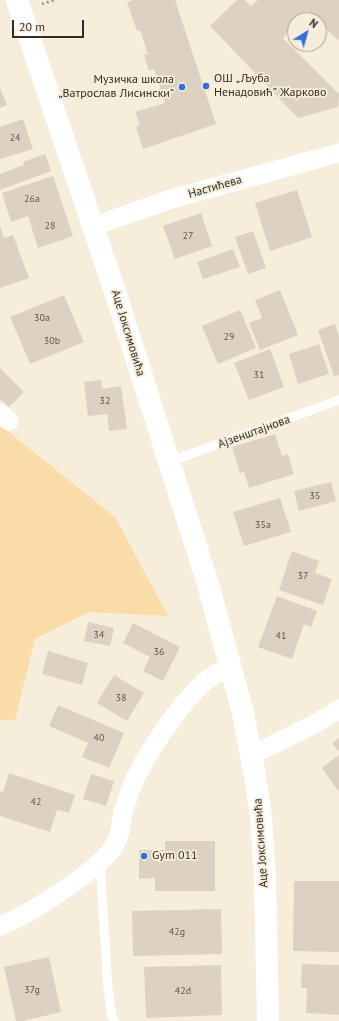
<!DOCTYPE html>
<html>
<head>
<meta charset="utf-8">
<style>
	body { margin:0 }
	#map { position:relative; width:339px; height:1021px; overflow:hidden; background:#f7eddb; font-family:"PT Sans",sans-serif }
	canvas { display:block }
	.north { position:absolute; left:287px; top:12px; width:40px; height:40px; box-sizing:border-box; background:#f7eddb; border:1px solid #a8a093; border-radius:50%; rotate:37deg; font-size:11px; font-weight:700; line-height:16px; text-align:center; color:#312d27 }
	.north::after { content:''; display:block; margin:auto; width:14px; height:18px; background:#306fdd; clip-path:polygon(50% 0,100% 100%,50% 72%,0 100%) }
	.scale { position:absolute; left:12px; top:20px; width:72px; height:18px; box-sizing:border-box; border:2px solid #312d27; border-top:0; padding-left:5px; font-size:12px; line-height:14px; white-space:nowrap; color:#312d27; -webkit-text-stroke:3px #f7eddb; paint-order:stroke }
</style>
</head>
<body>
<div id="map">
<canvas width="339" height="1021"></canvas>
<div class="north">N</div>
<div class="scale">20 m</div>
</div>
<script>
const ctx = document.querySelector('canvas').getContext('2d');
ctx.lineJoin = 'round';
function fill(path, color) {
  ctx.fillStyle = color;
  ctx.fill(path, 'evenodd');
}
function trace(path, color, width, dash) {
  ctx.strokeStyle = color;
  ctx.lineWidth = width;
  ctx.lineCap = dash ? 'butt' : 'round';
  ctx.setLineDash(dash || []);
  ctx.stroke(path);
}
function drawText(font, color, halo, rows, align = 'center') {
  ctx.font = font + ' "PT Sans",sans-serif';
  ctx.lineWidth = 3.5;
  ctx.setLineDash([]);
  ctx.textBaseline = 'middle';
  ctx.strokeStyle = halo;
  ctx.fillStyle = color;
  for (const [text, x, y, turn = 0] of rows) {
    ctx.save();
    ctx.translate(x, y);
    ctx.rotate((+turn || 0) * Math.PI / 180);
    ctx.textAlign = isNaN(turn) ? turn : align;
    if (halo) ctx.strokeText(text, 0, 0);
    ctx.fillText(text, 0, 0);
    ctx.restore();
  }
}
const green = new Path2D(`
	M0 425 115 517 168 616 89 612 35 639 15 720H0Z`);
const building = new Path2D(`
	M134 0H175L216 124 143 149 136 127 140 125 135 112 165 103 154 69 149 71 144 55 148 54 140 30 137 31 127 2Z
	M237 0H245L251 6 258 0H339V41L319 22V20H317L308 11 300 20H295V25L283 38 339 94 338 107 298 118 210 26Z
	M0 88 7 105 0 108Z
	M23 119 33 149 0 159V127Z
	M45 154 51 171 0 190V174L24 165 23 162Z
	M53 176 73 236 38 248 28 216 11 222 2 193Z
	M297 190 312 237 270 251 255 203Z
	M201 213 212 246 175 259 163 226Z
	M0 226 4 238 13 235 29 278 0 288Z
	M253 231 266 268 248 274 235 237Z
	M233 249 240 267 203 279 197 262Z
	M280 290 298 335 260 350 249 323 262 318 255 300Z
	M64 295 84 342 30 364 10 317Z
	M240 310 256 348 218 364 202 326Z
	M335 324 339 337V375L334 376 318 330Z
	M319 344 329 374 298 384 289 354Z
	M270 349 284 387 249 400 234 363Z
	M0 368 24 392 9 407 0 399Z
	M101 380 102 389 121 386 127 429 109 431 107 414 88 416 84 382Z
	M275 434 282 456 288 454 294 474 249 488 244 472 240 473 232 447Z
	M331 482 336 501 299 511 294 491Z
	M280 498 291 532 244 546 233 512Z
	M292 551 319 561 315 573 332 579 323 605 279 590Z
	M277 596 317 611 311 627 304 624 292 659 258 647Z
	M88 622 114 628 110 646 84 641Z
	M133 623 180 647 163 681 143 671 150 657 123 643Z
	M48 651 88 663 82 685 42 674Z
	M114 675 144 693 127 721 97 703Z
	M58 705 124 733 109 768 82 757 88 743 49 726Z
	M339 738V752L332 743Z
	M339 755V792L322 768Z
	M9 773 75 795 69 813 57 810 50 832 0 816V791L3 792Z
	M91 774 114 781 106 806 83 799Z
	M165 841H215V891H155V878L139 879V850H165Z
	M294 881H339V952L293 951Z
	M221 909 222 954 133 956 132 911Z
	M49 957 61 1012 23 1021H16L4 967Z
	M302 964 339 965V1015L306 1013 307 988H301Z
	M221 965 222 1015 146 1018 144 967Z`);
const path = new Path2D(`
	M42 4 55 0`);
const lane = new Path2D(`
	M169 462 339 400
	M100 863 108 989 112 1016 115 1021`);
const street = new Path2D(`
	M94 226 171 199 339 153
	M0 413 9 421
	M251 755 313 725 339 709
	M0 926C28 915 101 870 115 844 121 835 121 823 123 812 126 803 129 795 132 786 144 756 187 692 214 675 219 672 226 670 231 668`);
const secondary = new Path2D(`
	M17 0 119 304 208 584 243 713 255 776 261 818 265 878 268 1021`);
const markers = [
	[206,86,4,"#306fdd"],
	[182,87,4,"#306fdd"],
	[144,856,4,"#306fdd"]
];
const numberNames = [
	["24",15,138],
	["26a",32,199],
	["28",50,226],
	["27",188,236],
	["30a",42,318],
	["29",229,337],
	["30b",52,341],
	["31",259,375],
	["32",105,401],
	["35",315,496],
	["35a",263,525],
	["37",303,576],
	["34",99,635],
	["41",281,636],
	["36",159,652],
	["38",121,698],
	["40",99,738],
	["42",36,802],
	["42g",177,932],
	["37g",32,990],
	["42d",183,991]
];
const poiNames = [
	["ОШ „Љуба",214,79],
	["Ненадовић” Жарково",214,93],
	["Музичка школа",174,80,"right"],
	["„Ватрослав Лисински”",174,94,"right"],
	["Gym 011",152,856]
];
const streetNames = [
	["Настићева",215,187,-16],
	["Аце Јоксимовића",128,333,73],
	["Ајзенштајнова",254,432,-20],
	["Аце Јоксимовића",261,843,-94]
];
fill(green, '#fadca8');
fill(building, '#ddd2c1');
trace(path, '#999286', 2.5, [2, 3]);
trace(lane, '#fff', 9);
trace(street, '#fff', 19);
trace(secondary, '#fff', 22);
for (const [x, y, r, color] of markers) {
  const dot = new Path2D();
  dot.arc(x, y, r, 0, 2 * Math.PI);
  ctx.fillStyle = color;
  ctx.fill(dot);
  trace(dot, '#f7eddb', 1.5);
}
drawText('10px', '#5c564e', null, numberNames);
drawText('12px', '#312d27', '#f7eddb', poiNames, 'left');
drawText('12px', '#312d27', '#f7eddb', streetNames);
</script>
</body>
</html>
